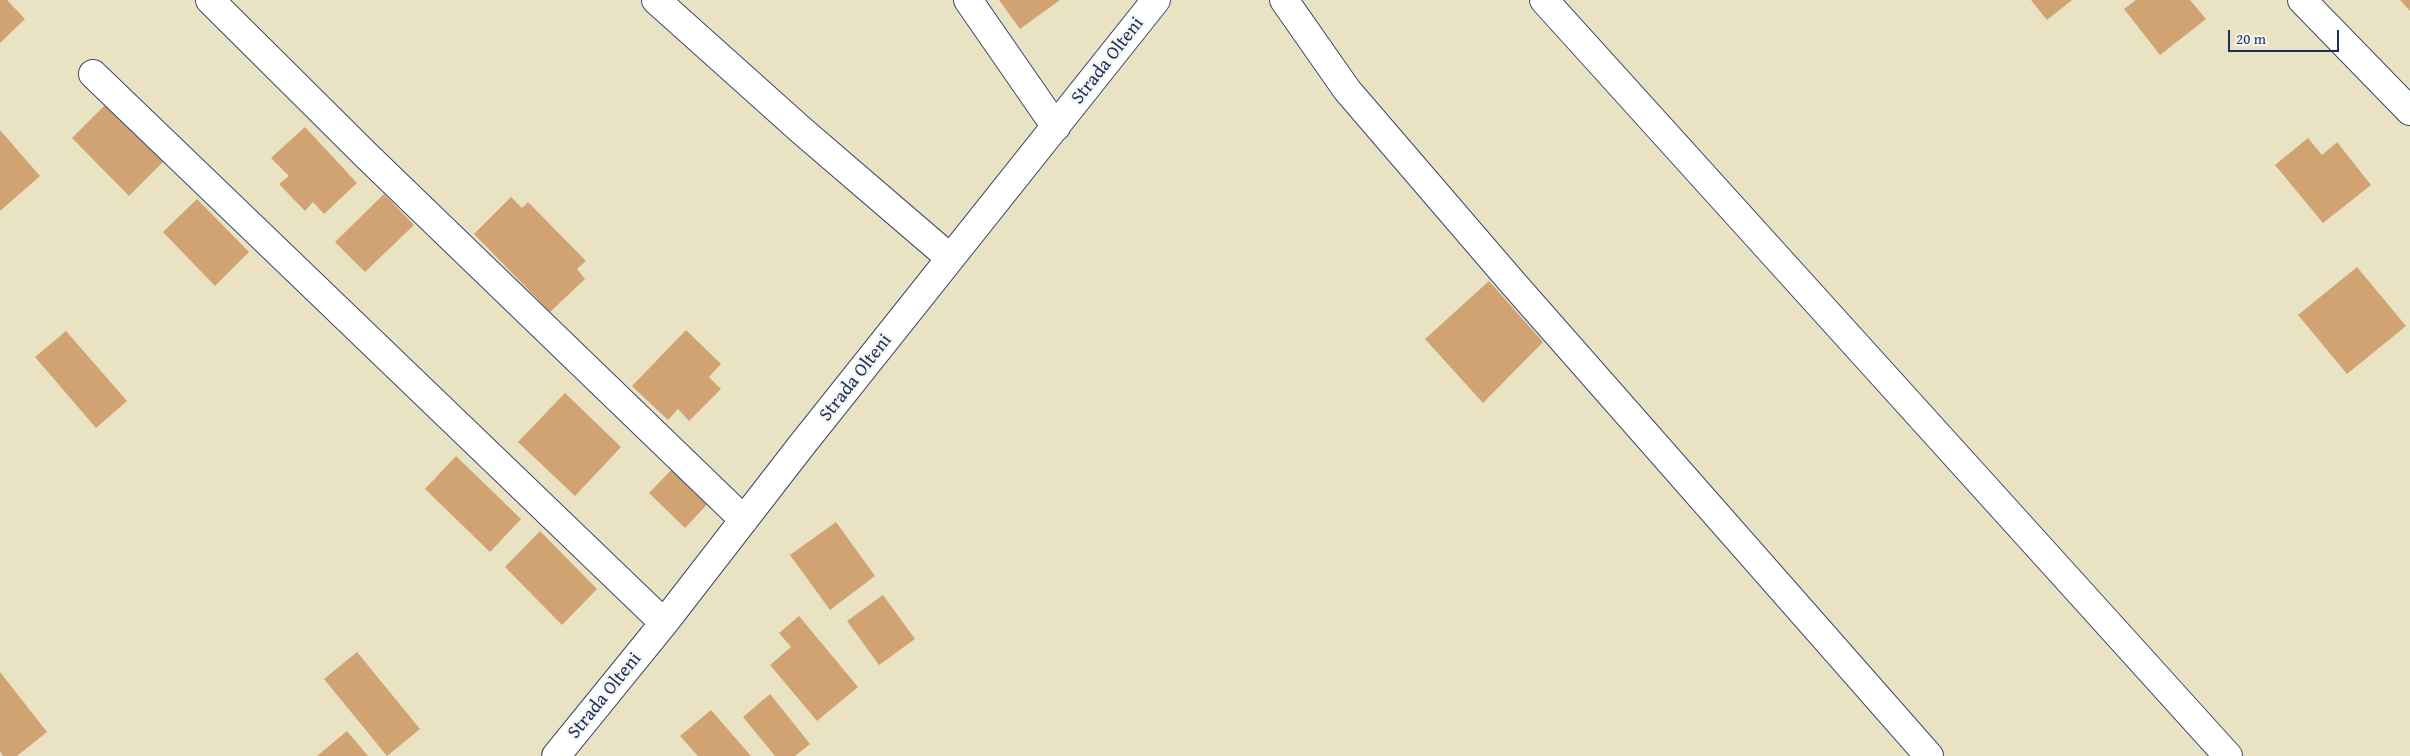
<!DOCTYPE html>
<html>
<head>
<meta charset="utf-8">
<style>
	body { margin:0 }
	#map { position:relative; width:2410px; height:756px; overflow:hidden; background:#e9e3c4; font-family:"Gentium Book Plus",serif }
	canvas { display:block }
	.scale { position:absolute; left:2228px; top:30px; width:111px; height:22px; box-sizing:border-box; border:2px solid #1b2f5e; border-top:0; padding-left:6px; font-size:15px; line-height:18px; white-space:nowrap; color:#1b2f5e; -webkit-text-stroke:4px #f6f6f2; paint-order:stroke }
</style>
</head>
<body>
<div id="map">
<canvas width="2410" height="756"></canvas>
<div class="scale">20 m</div>
</div>
<script>
const ctx = document.querySelector('canvas').getContext('2d');
ctx.lineJoin = 'round';
function fill(path, color) {
  ctx.fillStyle = color;
  ctx.fill(path, 'evenodd');
}
function trace(path, color, width, dash) {
  ctx.strokeStyle = color;
  ctx.lineWidth = width;
  ctx.lineCap = dash ? 'butt' : 'round';
  ctx.setLineDash(dash || []);
  ctx.stroke(path);
}
function drawText(font, color, halo, rows, align = 'center') {
  ctx.font = font + ' "Gentium Book Plus",serif';
  ctx.lineWidth = 5;
  ctx.setLineDash([]);
  ctx.textBaseline = 'middle';
  ctx.strokeStyle = halo;
  ctx.fillStyle = color;
  for (const [text, x, y, turn = 0] of rows) {
    ctx.save();
    ctx.translate(x, y);
    ctx.rotate((+turn || 0) * Math.PI / 180);
    ctx.textAlign = isNaN(turn) ? turn : align;
    if (halo) ctx.strokeText(text, 0, 0);
    ctx.fillText(text, 0, 0);
    ctx.restore();
  }
}
const building = new Path2D(`
	M0 0H7L25 19 0 43Z
	M999 0H1060L1020 29Z
	M2031 0H2072L2047 20Z
	M2136 0H2190L2206 19 2160 55 2124 9Z
	M2400 0H2410V11Z
	M106 104 164 161 129 196 72 138Z
	M305 127 357 183 324 214 313 202 305 211 279 184 289 176 271 158Z
	M0 130 40 176 0 211Z
	M2308 138 2322 155 2337 142 2371 185 2323 223 2275 165Z
	M384 194 414 225 365 272 335 242Z
	M511 197 522 208 528 202 586 261 577 269 585 279 550 312 474 234Z
	M197 199 249 252 215 286 163 232Z
	M2357 267 2406 326 2347 374 2298 315Z
	M1489 281 1543 342 1483 403 1425 339Z
	M686 330 721 364 709 377 721 389 689 421 678 409 668 420 632 386Z
	M66 331 127 401 96 428 35 357Z
	M565 393 621 447 575 496 518 442Z
	M456 456 521 519 490 552 425 489Z
	M678 463 714 497 685 528 649 493Z
	M836 522 875 576 830 610 790 555Z
	M540 531 597 589 562 625 505 567Z
	M883 595 915 639 879 665 847 621Z
	M799 616 858 687 817 721 770 665 791 647 779 633Z
	M357 652 420 729 387 756 324 679Z
	M0 672 47 732 17 756H3L0 751Z
	M770 694 810 744 795 756H775L743 717Z
	M711 710 751 756H698L680 736Z
	M347 731 368 756H317Z`);
const minor = new Path2D(`
	M210 0 368 157 744 520
	M656 0 801 130 950 258
	M968 0 1056 127
	M1284 0 1347 90 1512 282 1929 756
	M1544 0 2228 756
	M2302 0 2410 111
	M93 74 664 623
	M556 756 664 623 801 446 1156 0`);
const streetNames = [
	["Strada Olteni",1108,61,-52],
	["Strada Olteni",856,378,-52],
	["Strada Olteni",605,696,-51]
];
fill(building, '#d1a372');
trace(minor, '#3a4a6d', 30);
trace(minor, '#fff', 28);
drawText('19px', '#1b2f5e', '#f6f6f2', streetNames);
</script>
</body>
</html>
